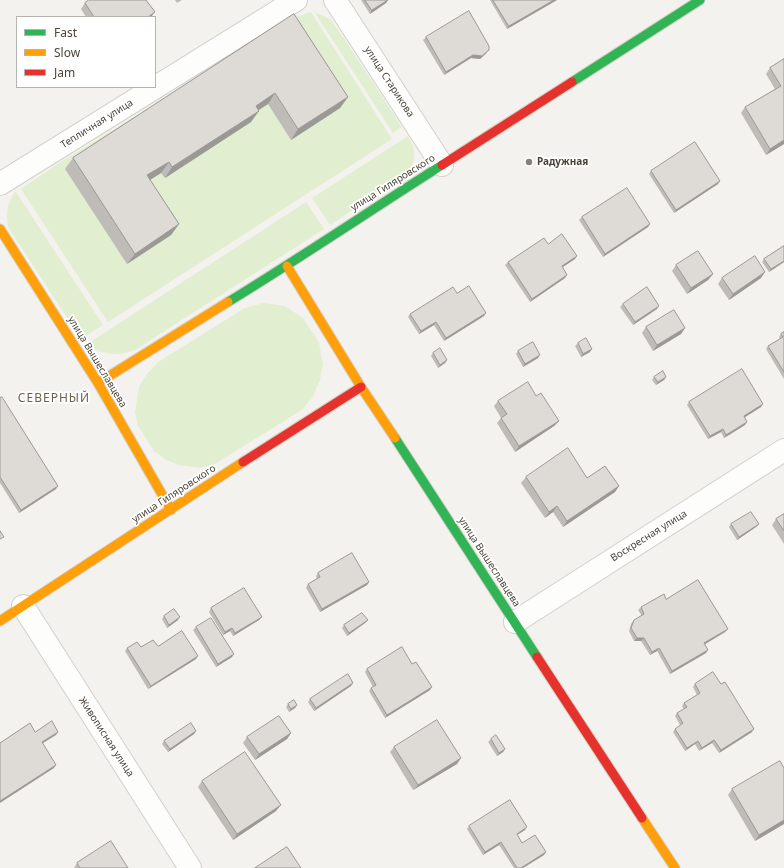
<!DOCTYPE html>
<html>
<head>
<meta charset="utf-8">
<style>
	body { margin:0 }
	#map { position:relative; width:784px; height:868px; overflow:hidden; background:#f4f2ee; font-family:"Noto Sans",sans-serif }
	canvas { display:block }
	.legend { position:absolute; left:16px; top:16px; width:140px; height:72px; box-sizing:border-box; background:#fff; border:1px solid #b7b4b0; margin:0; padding:5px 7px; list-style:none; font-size:12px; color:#4b4439 }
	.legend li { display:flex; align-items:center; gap:8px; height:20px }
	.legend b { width:20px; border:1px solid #b7b4b0 }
</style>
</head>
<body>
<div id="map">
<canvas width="784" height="868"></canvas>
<ul class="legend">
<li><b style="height:5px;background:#30b455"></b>Fast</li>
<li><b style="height:5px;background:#ff9f0a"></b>Slow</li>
<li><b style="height:5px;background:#e5322d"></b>Jam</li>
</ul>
</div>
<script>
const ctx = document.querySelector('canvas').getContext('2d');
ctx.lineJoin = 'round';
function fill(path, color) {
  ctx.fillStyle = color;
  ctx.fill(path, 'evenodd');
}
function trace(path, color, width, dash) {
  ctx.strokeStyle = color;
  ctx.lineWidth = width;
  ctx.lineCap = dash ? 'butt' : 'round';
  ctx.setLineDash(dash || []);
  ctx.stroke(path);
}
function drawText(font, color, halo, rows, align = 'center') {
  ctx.font = font + ' "Noto Sans",sans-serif';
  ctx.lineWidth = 3.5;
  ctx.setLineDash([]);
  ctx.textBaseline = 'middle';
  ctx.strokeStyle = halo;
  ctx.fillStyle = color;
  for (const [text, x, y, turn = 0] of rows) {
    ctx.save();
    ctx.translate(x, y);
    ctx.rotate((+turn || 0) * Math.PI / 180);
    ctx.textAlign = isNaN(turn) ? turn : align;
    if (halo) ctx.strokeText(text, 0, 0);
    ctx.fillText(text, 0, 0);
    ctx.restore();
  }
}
const green = new Path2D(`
	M311 12 392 139 108 322 21 189 56 165 298 16Z
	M315 13 322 15 331 20 343 37 402 127 393 133Z
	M408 136C417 152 417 162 405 175L330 225 312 198Z
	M16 192 103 325 81 339 8 227C6 214 7 204 14 193Z
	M306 202 324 229 135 350C116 357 104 355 87 344Z
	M263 303 285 306 303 318 319 343 323 364 320 380 312 398 302 410 213 465 201 468 179 465 166 460 154 451 138 426 135 412 139 387 146 375 158 362 245 308Z`);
const street = new Path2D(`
	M335 0 442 165
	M0 184 296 0
	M23 606 190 868
	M515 622 784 450`);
const fast = new Path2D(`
	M572 82 700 0
	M228 302C300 258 371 210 442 165
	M395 438 537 657`);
const slow = new Path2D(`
	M0 229 98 383 171 510
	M287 266 361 387 395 438
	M98 383 228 302
	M0 621 243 462
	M642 818 675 868`);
const jam = new Path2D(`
	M442 165 572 82
	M243 462 361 387
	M537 657 642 818`);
const wall = new Path2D(`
	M175 0H182L177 3Z
	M361 0H388L386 3 370 14Z
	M490 0H557L507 29Z
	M85 3 151 17H86L81 9Z
	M294 14 348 97 340 108 291 140 268 104 258 110 251 122 165 178 161 173 150 180 179 224 171 235 127 264 65 169 73 158Z
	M426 37 487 53 480 59 471 58 444 75 423 40Z
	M784 59V144L766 155 741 113 745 107 775 89 766 74 770 68Z
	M651 171 720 181 718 184 674 213 649 174Z
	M582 217 650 224 648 227 603 257 579 220Z
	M548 244 575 259 562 267 567 275 565 278 530 302 505 265 508 262Z
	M784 246V262L769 272 762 262 764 259Z
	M676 265 713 274 708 280 687 294 672 271Z
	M722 278H761L729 300 718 284Z
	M457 293 484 316 444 341 434 325 419 334 408 317 410 314Z
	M623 304 657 309 633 325 620 307Z
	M646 327 685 328 681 334 653 351 642 333Z
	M784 332V379L766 349 768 346 780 339 779 337 781 334Z
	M578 343 590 352 581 357 575 346Z
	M518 351 538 358 523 367 516 354Z
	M433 353 447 360 445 363 438 368 431 356Z
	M654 377H666L664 380 656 385 652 380Z
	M536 396 559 421 554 426 515 452 497 423 501 418 494 406 498 401Z
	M0 398 56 489 19 513 0 483Z
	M689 402 761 407 745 417V425L724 438 721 432 708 439 687 405Z
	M526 477 587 478 619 486 615 492 563 527 553 512 545 518 521 483Z
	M784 514V544L772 525 776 519Z
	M731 524H759L756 527 737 540 729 527Z
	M318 573 369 582 367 585 320 612 306 588 308 584 317 579 316 576Z
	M666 599 725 632 705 644 706 653 670 674 657 651 650 655 641 641H634L629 631 631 624 634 620 642 616 638 610 641 607Z
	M211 608 262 617 259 620 233 636 230 631 223 635 209 612Z
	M164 616 178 620 167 628 162 619Z
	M368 620 365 623 347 636 342 628 344 625Z
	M196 627 232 657 216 667 193 630Z
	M158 646 196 659 148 689 125 651 127 648Z
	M412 664 430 690 385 718 369 691 371 688 373 687 365 672 367 669Z
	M695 684 752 732 719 753 712 743 699 751 695 744 685 751 673 732 675 729 680 725 675 716 677 713 684 709 682 706 684 703 697 695 693 687Z
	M351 686 314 711 308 702 310 699Z
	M288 704 297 705 295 708 289 712 286 707Z
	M196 731 194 734 168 752 162 744 164 741Z
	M291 733 287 739 255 760 243 743 247 737Z
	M491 739 505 749 503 752 497 756 488 742Z
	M394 747 457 764 413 790 390 752Z
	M784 768V824L755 841 728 795 732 789Z
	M202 781 276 811 233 840 198 787Z
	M469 826 525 830 517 835 522 843 546 852 544 855 523 868H514L499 845 483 855 467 829Z
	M77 863 128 868H74Z`);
const shadedWall = new Path2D(`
	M388 0 386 3 370 14 372 10Z
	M554 0H557L507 29 509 26Z
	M155 12 151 17H148Z
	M489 50 480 59 471 58 444 75 446 72 473 55Z
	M275 93 268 104 248 117 256 106Z
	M348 97 340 108 291 140 298 129Z
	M259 111 251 122 165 178 172 167Z
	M784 140V144L766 155 770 149Z
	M169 162 161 173 140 186 147 175Z
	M720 181 718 184 674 213 676 210Z
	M179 224 171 235 127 264 135 254Z
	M650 224 648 227 603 257 605 254Z
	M577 256 575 259 560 269 562 266Z
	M784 261V262L769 272 771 269Z
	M765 272 761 278 729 300 733 294Z
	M713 274 708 280 687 294 691 288Z
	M567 275 565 278 530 302 532 299Z
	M659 306 657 309 633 325 635 322Z
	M486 313 484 316 444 341 446 338Z
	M436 322 434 325 419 334 421 331Z
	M685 328 681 334 653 351 657 345Z
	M592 349 590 352 581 357 583 354Z
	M540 355 538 358 523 367 525 364Z
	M447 360 445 363 438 368 440 365Z
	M666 377 664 380 656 385 658 382Z
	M763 404 761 407 742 419 744 416Z
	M559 421 554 426 515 452 519 446Z
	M747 422 745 425 724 438 726 435Z
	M723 429 721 432 708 439 710 436Z
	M58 486 56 489 19 513 21 510Z
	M619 486 615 492 563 527 567 521Z
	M557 506 553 512 545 518 549 512Z
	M759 524 756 527 737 540 739 537Z
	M369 582 367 585 320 612 322 609Z
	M180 617 178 620 167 628 169 625Z
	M262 617 259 620 233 636 235 633Z
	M368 620 365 623 347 636 349 633Z
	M232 628 230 631 223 635 225 632Z
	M728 629 725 632 702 646 704 643Z
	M637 638H644L641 641H634Z
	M659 648 657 651 650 655 652 652Z
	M708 650 706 653 670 674 672 671Z
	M234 654 232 657 216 667 218 664Z
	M198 656 196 659 148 689 151 686Z
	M353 683 351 686 314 711 316 708Z
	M432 687 430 690 385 718 387 715Z
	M297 705 295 708 289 712 291 709Z
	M754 729 752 732 719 753 721 750Z
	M196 731 194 734 168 752 170 749Z
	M58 732 56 735 40 745 42 742Z
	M291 733 287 739 255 760 259 754Z
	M714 740 712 743 699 751 702 748Z
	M698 741 695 744 685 751 687 748Z
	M505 749 503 752 497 756 499 753Z
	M461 758 457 764 413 790 418 785Z
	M56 765 54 768 0 803V801Z
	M281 805 276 811 233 840 237 834Z
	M784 820V824L755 841 759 835Z
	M527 827 525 830 514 837 517 834Z
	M501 842 499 845 483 855 485 852Z
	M546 852 544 855 523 868H521Z`);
const building = new Path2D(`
	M89 0H146L155 12 148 17H94L85 3Z
	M365 0H388L372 10Z
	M493 0H554L509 26Z
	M469 11 489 46V50L482 56 473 55 446 72 426 37Z
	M294 14 348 97 298 129 275 93 256 106 259 111 172 167 169 162 147 175 179 224 135 254 73 158Z
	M784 59V140L770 149 745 107 781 86 770 68Z
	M695 142 720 181 676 210 651 171Z
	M627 188 650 224 605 254 582 217Z
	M562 234 577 256 562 266 567 275 532 299 508 262 544 238 548 244Z
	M784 246V261L771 269 764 259Z
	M698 251 713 274 691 288 676 265Z
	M755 256 765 272 733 294 722 278Z
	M469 286 486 313 446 338 436 322 421 331 410 314 453 287 457 293Z
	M647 287 659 306 635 322 623 304Z
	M674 310 685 328 657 345 646 327Z
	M784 332V372L768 346 783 337 781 334Z
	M586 338 592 349 583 354 578 343Z
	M533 342 540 355 525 364 518 351Z
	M440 348 447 360 440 365 433 353Z
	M742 369 763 404 744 416 747 422 726 435 723 429 710 436 689 402Z
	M663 371 666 377 658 382 654 377Z
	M528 382 536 396 541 393 559 421 519 446 501 418 507 414 498 401Z
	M2 397 58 486 21 510 0 477V398Z
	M568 448 587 478 605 466 619 486 567 521 557 506 549 512 526 477Z
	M751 512 759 524 739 537 731 524Z
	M784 514V531L776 519Z
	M0 531 4 537 0 539Z
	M352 553 369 582 322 609 308 584 320 577 318 573Z
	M698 580 728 629 704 643 708 650 672 671 659 648 652 652 644 638H637L631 628 634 620 644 614 641 607 664 594 666 599Z
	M244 588 262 617 235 633 232 628 225 632 211 608Z
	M174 609 180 617 169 625 164 616Z
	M362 613 368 620 349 633 344 625Z
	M211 618 234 654 218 664 196 627Z
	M182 631 198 656 151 686 127 648 137 642 141 647 153 640 158 646Z
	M402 647 412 664 416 662 432 687 387 715 371 688 376 685 367 669Z
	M713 672 721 684 725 682 754 729 721 750 714 740 702 748 698 741 687 748 675 729 683 723 677 713 687 707 684 703 700 693 695 684Z
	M348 674 353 683 316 708 310 699Z
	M294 700 297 705 291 709 288 704Z
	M279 716 291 733 259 754 247 737Z
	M437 720 461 758 418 785 394 747Z
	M52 721 58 732 42 742 56 765 0 801V743L30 723 35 732Z
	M191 723 196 731 170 749 164 741Z
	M496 735 505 749 499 753 491 739Z
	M245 752 281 805 237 834 202 781Z
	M780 761 784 768V820L759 835 732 789Z
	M510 800 527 827 517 834 522 843 535 835 546 852 521 868H517L501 842 485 852 469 826Z
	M111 841 128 868H80L77 863Z
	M287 847 301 868H255Z`);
const markers = [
	[529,162,4,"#868178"]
];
const streetNames = [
	["улица Старикова",389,82,57],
	["Тепличная улица",97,124,-32],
	["улица Гиляровского",393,183,-32],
	["улица Вышеславцева",97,362,59],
	["улица Гиляровского",174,494,-33],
	["Воскресная улица",649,536,-32],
	["улица Вышеславцева",489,562,57],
	["Живописная улица",106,737,57]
];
const poiNames = [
	["Радужная",537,162]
];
const quarterNames = [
	["СЕВЕРНЫЙ",54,399]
];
fill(green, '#e1eecf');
trace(street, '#d2d0cb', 24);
trace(fast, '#d3cfc5', 11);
trace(slow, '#d3cfc5', 11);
trace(jam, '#d3cfc5', 11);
trace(street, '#fdfdfc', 22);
trace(fast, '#30b455', 9);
trace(slow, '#ff9f0a', 9);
trace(jam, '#e5322d', 9);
fill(wall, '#bfbcb8');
fill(shadedWall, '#9b9996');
fill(building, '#dedbd6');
trace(building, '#9b9996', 1);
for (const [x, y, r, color] of markers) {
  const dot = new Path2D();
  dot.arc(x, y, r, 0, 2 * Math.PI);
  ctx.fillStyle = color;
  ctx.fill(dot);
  trace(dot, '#fff', 1.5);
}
drawText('10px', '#4b4439', '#fff', streetNames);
drawText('bold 10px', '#4b4439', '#fff', poiNames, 'left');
ctx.letterSpacing = '1px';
drawText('12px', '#6e6250', '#fff', quarterNames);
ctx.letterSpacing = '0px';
</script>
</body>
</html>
